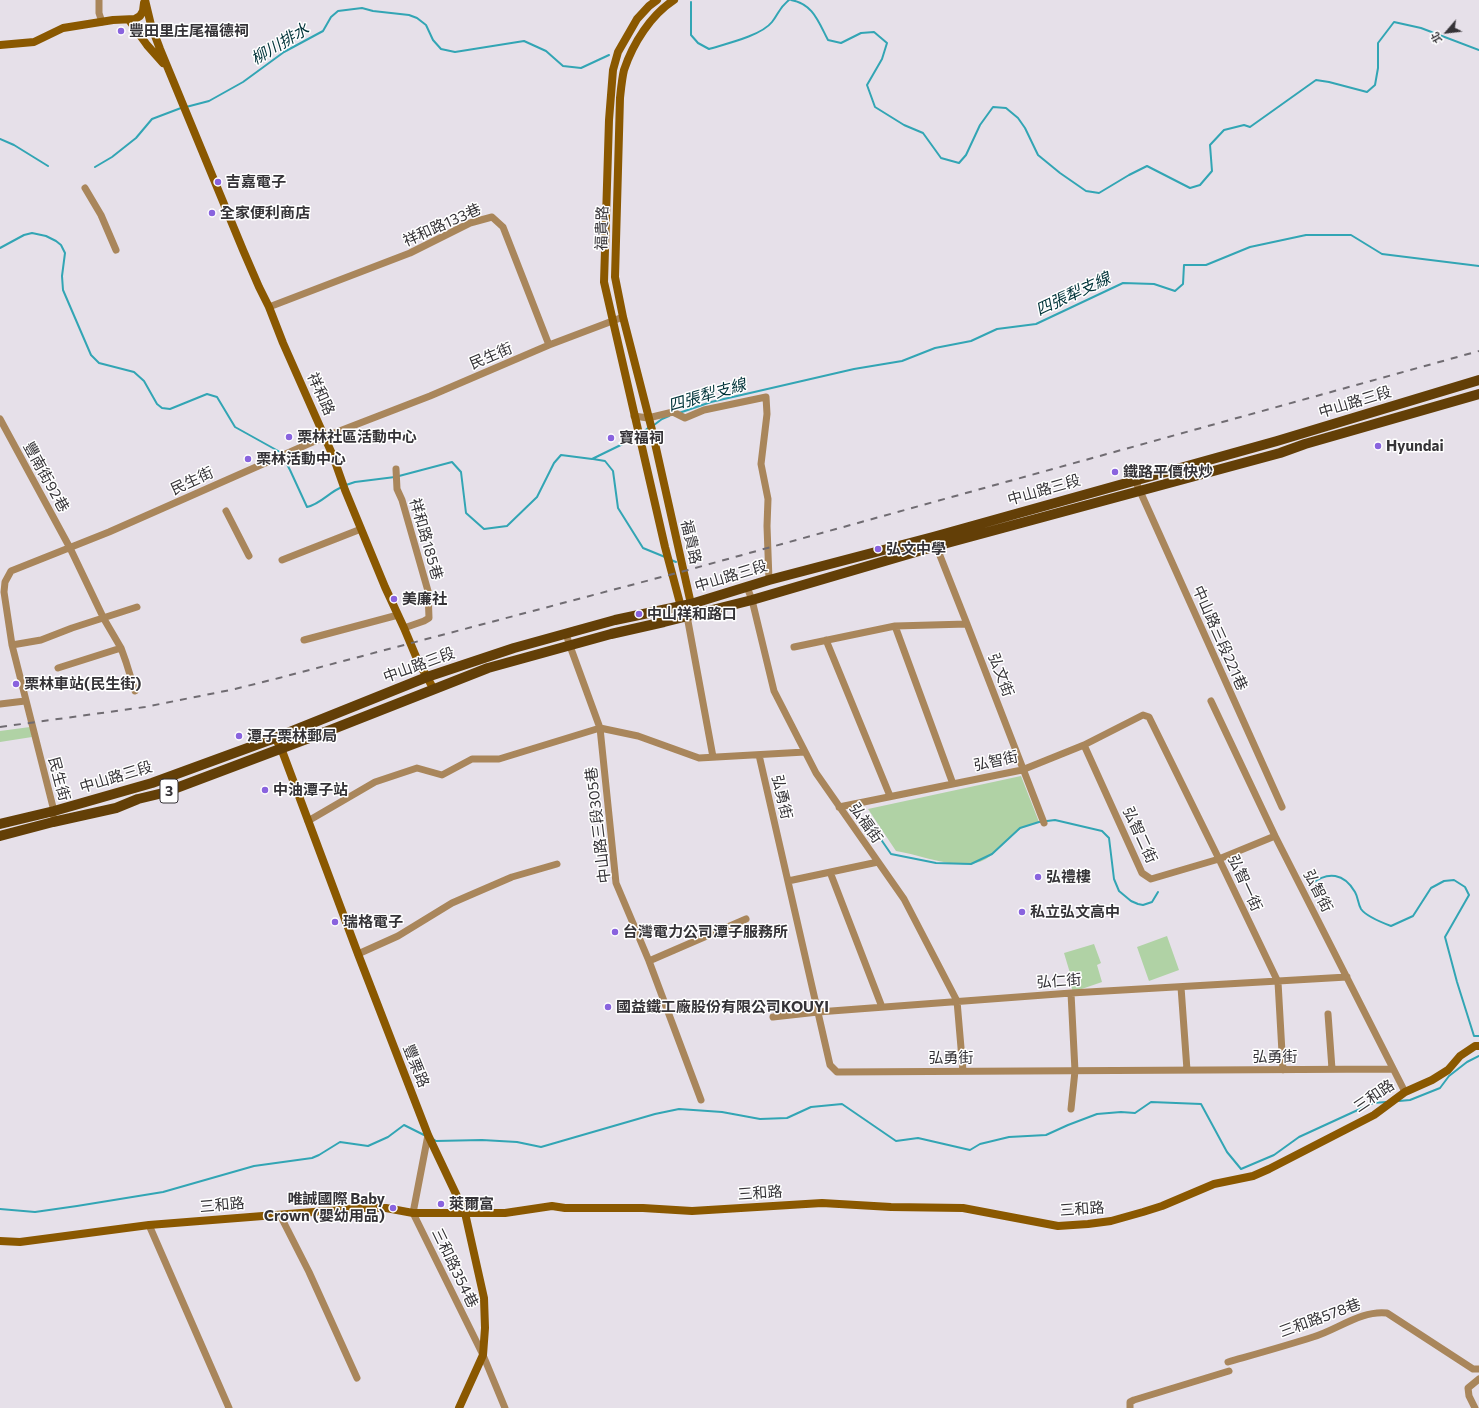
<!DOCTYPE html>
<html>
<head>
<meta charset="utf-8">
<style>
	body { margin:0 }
	#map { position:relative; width:1479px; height:1408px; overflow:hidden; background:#e6e0e9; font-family:Commissioner,"Noto Sans TC",sans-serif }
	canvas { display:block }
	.north { position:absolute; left:1427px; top:12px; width:40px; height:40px; -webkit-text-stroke:3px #fff; paint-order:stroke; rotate:242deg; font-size:11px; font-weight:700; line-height:16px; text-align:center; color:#353337 }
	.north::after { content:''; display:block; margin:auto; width:14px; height:18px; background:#353337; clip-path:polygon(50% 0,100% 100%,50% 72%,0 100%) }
</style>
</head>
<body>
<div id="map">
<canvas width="1479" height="1408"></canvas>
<div class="north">北</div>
</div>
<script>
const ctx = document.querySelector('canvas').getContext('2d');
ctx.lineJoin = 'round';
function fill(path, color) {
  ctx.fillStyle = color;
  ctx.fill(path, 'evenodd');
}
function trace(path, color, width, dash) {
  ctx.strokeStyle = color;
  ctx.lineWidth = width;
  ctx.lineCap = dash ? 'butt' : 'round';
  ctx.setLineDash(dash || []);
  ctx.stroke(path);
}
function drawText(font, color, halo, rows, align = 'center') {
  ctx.font = font + ' Commissioner,"Noto Sans TC",sans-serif';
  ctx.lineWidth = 3;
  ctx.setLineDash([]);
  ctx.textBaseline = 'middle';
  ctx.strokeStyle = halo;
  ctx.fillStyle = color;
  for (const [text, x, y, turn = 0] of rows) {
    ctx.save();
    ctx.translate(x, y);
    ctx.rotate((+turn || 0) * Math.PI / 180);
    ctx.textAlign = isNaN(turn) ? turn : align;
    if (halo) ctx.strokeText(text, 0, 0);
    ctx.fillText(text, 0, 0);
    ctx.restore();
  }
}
const green = new Path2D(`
	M30 727 32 737 0 742V731Z
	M1021 776 1039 822C1032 824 1024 826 1019 830 1007 839 998 852 986 859 961 873 923 855 896 851L868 809Z
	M1167 936 1179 970 1149 981 1137 947Z
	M1094 944 1101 963 1097 965 1102 982 1073 992 1067 974 1070 973 1064 953Z`);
const stream = new Path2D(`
	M791 0C813 4 818 21 828 40L841 43 861 33 874 32 887 43 882 59 867 85 875 107 904 125 923 133 941 158 959 163 966 155 980 125 993 107 1006 108 1018 118 1025 128 1038 155 1060 173 1086 191 1099 193 1129 175 1147 166 1190 188 1200 185 1212 171 1210 145 1224 130 1244 125 1250 127 1316 80 1329 82 1367 92 1375 85 1378 68V43L1394 22 1421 28 1479 50
	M691 2V35L698 43 709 49C725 44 761 36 772 22 779 13 779 8 789 0
	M186 107 209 101 243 82 284 52 323 31 331 17 338 11 362 8 373 11 409 15 417 18 426 25 433 40 441 49 455 52 524 41 546 51 563 66 581 68 609 55
	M0 139 14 145 48 166
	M95 167 112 157 136 138 152 119 181 108
	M0 248 24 235 32 233 46 236 56 241 61 245 65 253 62 276 63 290 91 355 99 363 134 372 144 381 157 404 162 408 170 409 207 394 217 397 235 427 280 452 281 454
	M679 413 711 402 854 369 902 361 935 348 971 341 997 329 1036 324 1123 283 1154 284 1175 291 1183 284 1184 265H1206L1250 247 1306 235H1351L1382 254 1479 266
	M654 425 662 419 669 416
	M641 434 648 428
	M283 457 290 470 307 507C321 504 329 492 342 487
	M593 459 605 461 613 471 618 508 643 548 665 557
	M399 476 452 462 461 472 466 513 484 529 507 526 537 497 554 463 561 455 592 459 631 440 637 436
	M346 485 355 482 395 477
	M671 560 676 562
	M869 822 891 854 936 863 971 864 992 854 1020 828 1039 822 1055 820 1102 831 1109 838 1114 879 1119 891 1131 901 1138 904 1143 905 1152 902 1158 892
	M1311 884C1328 871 1344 873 1355 892 1358 897 1358 904 1361 909 1366 916 1383 923 1391 926L1413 916 1431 888 1444 881 1454 880 1465 887 1469 895 1445 937 1457 982 1474 1036H1479
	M1399 1101 1410 1100 1440 1088 1449 1076 1467 1062 1479 1056
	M433 1139 436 1141 482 1140 517 1142 541 1147 655 1114 679 1109 722 1112 760 1119 787 1118 811 1107 842 1104 896 1141 918 1138 970 1150 980 1144 1009 1137 1046 1135 1068 1125 1097 1114 1121 1112 1135 1113 1151 1102 1201 1104 1227 1152 1241 1169 1274 1155 1299 1137 1373 1103 1386 1102
	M0 1209 35 1212 77 1206 163 1192 254 1166 312 1158 319 1155 340 1142 368 1146 388 1137 404 1125 426 1136`);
const street = new Path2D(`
	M99 0V13L102 22
	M85 188 101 215 116 250
	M269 307 410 253 470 223 492 217 503 227 549 345
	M634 416 648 418 673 412 685 418 704 410 766 397 767 414 761 464 768 499 767 526 769 580
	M0 419 70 548 104 619 121 648 126 662 135 691
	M396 469 397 489 402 500 428 591 429 618 424 621 404 628
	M1135 480 1282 807
	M226 511 249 556
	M935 543 967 624 1044 823
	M282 560 361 529
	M747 587 752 600 774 691 816 773 904 899 957 1001 963 1071
	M687 616 713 757
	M895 626 953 784
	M566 634 570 646 600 728 616 883 649 961 701 1100
	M304 640 398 615
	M826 640 890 796
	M12 645 41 640 72 628 137 607
	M794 647 895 626 967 624
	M58 668 121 648
	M1211 701 1275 836 1405 1092
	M0 704 25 701
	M1084 745 1142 873 1151 879 1219 859 1275 836
	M759 755 830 1065 837 1072 1393 1069
	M839 807 1022 770 1084 745 1143 715 1149 717 1219 859 1278 982 1283 1070
	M53 815 54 811 12 645 4 592 5 582 11 571 109 532 324 437 430 396 549 345 623 317
	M308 821 375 782 417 768 442 775 472 759H499L600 728 638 736 699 758 805 752
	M830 872 882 1007
	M788 881 878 862
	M358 954 398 936 452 903 468 896 512 877 557 864
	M649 961 746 919
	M1181 987 1187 1070
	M1071 993 1075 1071 1071 1109
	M1328 1014 1332 1069
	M773 1017 818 1012 1071 993 1347 977
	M428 1135 413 1213 483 1355 505 1408
	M280 1215 309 1272 357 1378
	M149 1225 229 1408
	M1228 1362C1256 1354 1285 1346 1313 1337 1337 1330 1361 1310 1387 1313L1473 1369H1479
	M1130 1408V1402L1134 1400 1229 1371
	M1475 1408 1469 1396 1468 1388 1479 1379`);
const secondary = new Path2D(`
	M145 0 151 25 160 49 243 250 259 287 269 307 283 343 333 456 345 490 385 587 404 628 417 659 433 688
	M657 0 649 6 637 19 618 52 613 70 609 120 604 282 665 547 681 607 683 610
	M674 0C651 15 633 43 624 70 622 78 621 89 620 98L615 277 623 317 652 430 691 604 689 610
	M129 20 147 45 163 63
	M0 45 34 42 63 28 113 20 135 19 140 16 143 11 144 3
	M275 738 281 748 358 954 428 1135 465 1213 484 1298 485 1328 483 1355 459 1408
	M0 1241 20 1242 149 1225 364 1208H386L413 1213H505L552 1206 565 1208H643L692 1211 822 1203 891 1207 963 1208 1058 1226 1088 1224 1111 1221 1143 1212 1162 1206 1214 1184 1253 1176 1269 1169 1374 1115 1405 1092 1432 1080 1448 1070 1460 1056 1475 1046H1479`);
const primary = new Path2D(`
	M0 824 54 811 152 783 275 738 427 677 514 648 615 620 691 604 769 580 933 537 1277 441 1479 380
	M0 836 53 822 116 808 138 799 163 793 333 729 488 668 611 634 664 622 752 600 936 546 1280 453 1305 444 1479 394`);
const rail = new Path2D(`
	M0 727 145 707 235 689 279 678 688 570 1479 351`);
const markers = [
	[121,31,4,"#8963de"],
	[218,182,4,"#8963de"],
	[212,213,4,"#8963de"],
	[289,437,4,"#8963de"],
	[611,438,4,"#8963de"],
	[1378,446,4,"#8963de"],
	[248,459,4,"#8963de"],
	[1115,472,4,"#8963de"],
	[878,549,4,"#8963de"],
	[394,599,4,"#8963de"],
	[639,614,4,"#8963de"],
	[16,684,4,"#8963de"],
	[239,736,4,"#8963de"],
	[265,790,4,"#8963de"],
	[1038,877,4,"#8963de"],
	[1022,912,4,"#8963de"],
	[335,922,4,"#8963de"],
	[615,932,4,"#8963de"],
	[608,1007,4,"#8963de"],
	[441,1204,4,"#8963de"],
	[393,1208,4,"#8963de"]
];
const shields = [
	[169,791,18]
];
const shieldNames = [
	["3",169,791]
];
const poiNames = [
	["豐田里庄尾福德祠",129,31],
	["吉嘉電子",226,182],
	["全家便利商店",220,213],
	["栗林社區活動中心",297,437],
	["寶福祠",619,438],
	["Hyundai",1386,446],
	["栗林活動中心",256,459],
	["鐵路平價快炒",1123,472],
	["弘文中學",886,549],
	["美廉社",402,599],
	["中山祥和路口",647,614],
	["栗林車站(民生街)",24,684],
	["潭子栗林郵局",247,736],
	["中油潭子站",273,790],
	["弘禮樓",1046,877],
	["私立弘文高中",1030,912],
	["瑞格電子",343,922],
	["台灣電力公司潭子服務所",623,932],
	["國益鐵工廠股份有限公司KOUYI",616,1007],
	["唯誠國際 Baby",385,1199,"right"],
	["Crown (嬰幼用品)",385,1216,"right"],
	["萊爾富",449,1204]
];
const streetNames = [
	["祥和路133巷",442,225,-24],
	["福貴路",602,228,-88],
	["民生街",491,356,-23],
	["祥和路",321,394,66],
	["中山路三段",1355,402,-17],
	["豐南街92巷",46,477,61],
	["民生街",192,481,-25],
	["中山路三段",1044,490,-16],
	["祥和路185巷",426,539,74],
	["福貴路",691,542,77],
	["中山路三段",731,576,-17],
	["中山路三段221巷",1220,638,66],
	["中山路三段",419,665,-20],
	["弘文街",1001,675,69],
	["弘智街",996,761,-12],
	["中山路三段",116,777,-17],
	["民生街",59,779,75],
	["弘勇街",782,797,77],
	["弘福街",866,823,55],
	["中山路三段305巷",598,825,-97],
	["弘智二街",1140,835,65],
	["弘智一街",1245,883,65],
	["弘智街",1318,891,63],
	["弘仁街",1059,981,-4],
	["弘勇街",1275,1057],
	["弘勇街",951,1058],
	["豐栗路",416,1066,68],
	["三和路",1374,1096,-34],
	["三和路",760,1193,-4],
	["三和路",222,1205,-5],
	["三和路",1082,1209,-4],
	["三和路354巷",455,1268,64],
	["三和路578巷",1320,1318,-20]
];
const waterNames = [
	["柳川排水",280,44,-31],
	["四張犁支線",1073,294,-25],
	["四張犁支線",707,395,-16]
];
fill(green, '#b0d2a5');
trace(stream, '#32a5b4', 2);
trace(street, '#a9865b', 7);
trace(secondary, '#8a5800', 8);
trace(primary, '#633f07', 10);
trace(rail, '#706c72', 2, [7, 7]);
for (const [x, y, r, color] of markers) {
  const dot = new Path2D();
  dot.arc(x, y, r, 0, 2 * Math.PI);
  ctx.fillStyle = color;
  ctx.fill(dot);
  trace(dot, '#fff', 1.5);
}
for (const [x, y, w] of shields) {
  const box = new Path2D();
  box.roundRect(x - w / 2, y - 12, w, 24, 3);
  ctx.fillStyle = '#fff';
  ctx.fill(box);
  trace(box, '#353337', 1);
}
drawText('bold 14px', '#353337', null, shieldNames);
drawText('bold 15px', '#353337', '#fff', poiNames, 'left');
drawText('15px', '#353337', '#fff', streetNames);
drawText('italic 16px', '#003339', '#fff', waterNames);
</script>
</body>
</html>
